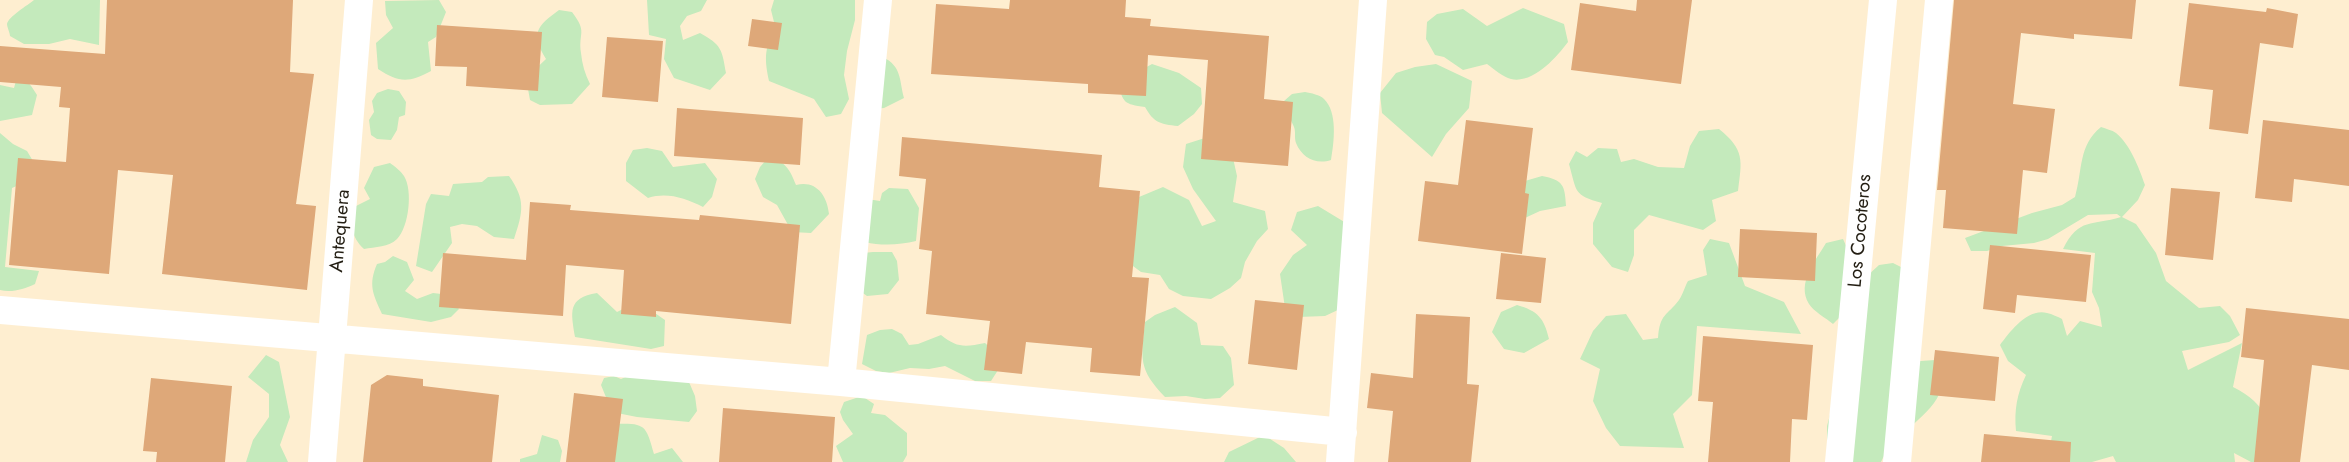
<!DOCTYPE html>
<html>
<head>
<meta charset="utf-8">
<style>
	body { margin:0 }
	canvas { display:block; background:#feeed0 }
</style>
</head>
<body>
<canvas width="2349" height="462"></canvas>
<script>
const ctx = document.querySelector('canvas').getContext('2d');
ctx.lineJoin = 'round';
function fill(path, color) {
  ctx.fillStyle = color;
  ctx.fill(path, 'evenodd');
}
function trace(path, color, width, dash) {
  ctx.strokeStyle = color;
  ctx.lineWidth = width;
  ctx.lineCap = dash ? 'butt' : 'round';
  ctx.setLineDash(dash || []);
  ctx.stroke(path);
}
function drawText(font, color, halo, rows, align = 'center') {
  ctx.font = font + ' Jost,sans-serif';
  ctx.lineWidth = 4.5;
  ctx.setLineDash([]);
  ctx.textBaseline = 'middle';
  ctx.strokeStyle = halo;
  ctx.fillStyle = color;
  for (const [text, x, y, turn = 0] of rows) {
    ctx.save();
    ctx.translate(x, y);
    ctx.rotate((+turn || 0) * Math.PI / 180);
    ctx.textAlign = isNaN(turn) ? turn : align;
    if (halo) ctx.strokeText(text, 0, 0);
    ctx.fillText(text, 0, 0);
    ctx.restore();
  }
}
const green = new Path2D(`
	M34 0H100L99 45 70 39 49 44H24L10 36C10 33 7 27 7 24 8 17 28 5 34 0Z
	M439 0 446 12 436 37 428 42 431 71C409 83 399 83 378 69L376 43 393 28 386 15 385 1Z
	M647 0H707L701 11 687 16 680 26 683 40 700 33C722 45 722 50 726 73L710 90 674 78 664 59 666 39 649 35Z
	M774 0H855V20L847 51 844 75 849 99 841 114 826 117 814 99 769 81C765 62 763 47 776 30L771 10Z
	M1523 8 1564 24 1568 42C1556 58 1533 84 1511 79 1503 77 1494 69 1487 64L1463 70 1444 57 1435 55 1426 39 1427 22 1437 14 1463 9 1487 26Z
	M559 10 572 12C588 33 578 32 581 53 582 64 585 74 590 84L572 104 540 105 530 100 526 78 546 59C530 33 537 26 559 10Z
	M883 57C902 67 899 79 904 98L884 108 874 109Z
	M1152 64 1179 73 1201 88 1202 104 1194 114 1178 126C1160 124 1154 123 1145 107 1124 104 1123 103 1118 83Z
	M1436 64 1472 81 1469 108 1446 134 1432 157 1382 113 1380 93 1396 73 1415 67Z
	M17 77C27 78 32 87 37 95L32 115 0 121V85L14 88Z
	M388 89 399 91 406 102 405 115 399 117 397 130 391 140 377 139 371 135 369 120 374 112 372 101 377 93Z
	M1305 92C1311 93 1320 95 1324 99 1338 112 1334 143 1331 160 1316 165 1302 158 1296 143 1294 138 1296 132 1294 127 1290 117 1285 112 1284 101L1292 94Z
	M2101 127C2106 129 2112 130 2116 133 2130 144 2139 168 2145 185L2138 200 2122 217 2136 224 2156 253 2166 281 2199 308 2220 306 2230 316 2240 335 2229 342 2182 351 2188 370 2242 343 2233 387C2268 404 2272 428 2283 462H2251L2234 453 2235 462H2116L2113 456 2092 462H2047L2052 436 2016 431C2014 410 2017 394 2026 375L2008 361 2000 345C2010 332 2027 308 2047 313 2052 314 2058 317 2062 319L2067 336 2080 321 2102 327 2099 308 2092 292 2095 253 2063 249C2079 217 2092 226 2121 217L2117 214 2088 215 2048 239 2034 243 2002 246 1987 251H1971L1965 238 2032 213 2062 205 2075 197C2083 169 2078 146 2101 127Z
	M1719 129C1745 150 1742 160 1738 191L1712 200 1716 221 1703 230 1649 215 1634 230V255L1628 272 1612 267 1593 244V223L1602 203C1573 195 1577 192 1569 164L1576 151 1587 157 1598 148 1617 149 1621 162 1634 159 1658 167 1684 168 1690 146 1699 131Z
	M0 133 13 144 27 151 36 166 28 181 12 188 5 267 39 271 35 284C24 289 12 293 0 290Z
	M1208 137 1231 149 1237 176 1233 202 1265 211 1268 229 1257 241 1245 262 1241 278 1230 288 1211 299 1183 296 1169 289 1160 275 1141 272 1129 263 1139 197 1163 187 1189 200 1202 226 1216 221 1193 189 1183 167 1186 144Z
	M647 148 662 151 673 167 705 163 717 179 712 197 703 207C685 198 667 192 648 198L626 181V163L633 150Z
	M767 159C785 159 790 170 796 185 816 180 827 195 829 214L811 233 792 232 777 205 763 197 755 179 760 167Z
	M390 163C394 166 401 171 404 176 413 190 409 227 397 239 389 247 375 247 364 249 351 237 350 224 354 207L370 199 364 188 374 167Z
	M509 176C526 200 523 212 514 239L494 237 477 226 462 224 450 227 452 243 432 272 416 266 426 204 431 194 449 196 453 184 482 182 488 177Z
	M1542 176C1563 180 1565 185 1566 206L1540 211 1514 223 1525 181Z
	M889 188 908 189 919 208 916 241C900 245 881 246 865 242L867 199 880 201 882 193Z
	M1318 206 1346 223 1340 309 1325 316 1298 317 1285 308 1280 274 1293 255 1307 245 1291 230 1297 212Z
	M1710 239 1729 243 1745 286 1784 302 1801 334 1697 326 1692 395 1673 414 1684 448 1620 446 1606 428 1593 401 1600 369 1580 359 1593 331 1606 316 1626 314 1643 340 1658 338C1660 313 1667 316 1679 300 1683 294 1685 286 1688 281L1707 275 1703 250Z
	M1843 239 1853 261 1846 311 1833 324C1826 318 1813 311 1809 304 1796 283 1816 260 1826 243Z
	M873 252H892L897 261 899 280 888 294 867 296 860 291 863 253Z
	M393 256 407 262 414 280 405 291 417 299 433 293 450 295 459 309 451 317 431 322 382 314C373 294 368 285 377 264L385 262Z
	M1893 263 1907 270V362L1935 360C1937 369 1942 382 1940 391 1935 413 1892 436 1881 462H1827V426L1867 276 1879 265Z
	M597 293 617 312C637 301 648 308 665 320L664 346 651 349 575 337C571 312 567 298 597 293Z
	M1517 305C1538 311 1544 318 1549 339L1524 353 1504 349 1492 332 1501 312Z
	M1175 307 1197 323 1201 345 1223 346 1231 358 1234 385 1220 398 1205 399 1186 396 1165 397C1138 369 1141 359 1145 322L1155 315Z
	M892 329 902 334 909 345 918 344 941 335C957 348 965 347 985 343L999 356 1000 367 991 381H975L945 366 929 369 910 368 889 373 876 371 862 364 867 335 880 330Z
	M266 355 279 362 290 417 280 445 288 462H246L253 440 269 417V394L248 377Z
	M632 374 689 382 695 396 697 411 689 422 637 417 612 412 601 385 604 378 614 376 621 379Z
	M862 396 874 404 871 413 885 415 907 433V455L903 462H843L836 446 853 434 843 420 840 412 844 402Z
	M616 424C646 423 646 426 654 454L672 448 683 462H591Z
	M542 435 558 440 562 451 560 462H520V459L537 454Z
	M1264 435 1284 448 1296 462H1224L1229 452Z`);
const building = new Path2D(`
	M107 0H293L290 72 314 74 296 204 316 206 307 290 162 274 173 175 118 170 109 274 9 265 18 158 66 162 70 108 59 107 61 87 0 82V46L105 54Z
	M1010 0H1126L1125 17 1151 19 1150 26 1269 36 1264 99 1293 102 1288 166 1201 159 1208 60 1148 55 1146 96 1088 93V84L931 74 936 4 1009 9Z
	M1637 0H1692L1681 84 1571 70 1580 3 1636 11Z
	M1954 0H2136L2132 39 2074 34V39L2021 33 2013 104 2055 109 2047 173 2023 170 2017 234 1943 228 1946 190H1937Z
	M2189 3 2266 12 2267 8 2298 14 2293 48 2260 43 2248 134 2209 129 2213 90 2179 86Z
	M752 19 782 23 778 50 748 46Z
	M437 25 542 32 538 91 466 86 467 67 435 66Z
	M607 37 663 41 658 102 602 97Z
	M677 108 803 118 800 165 674 156Z
	M1466 120 1533 128 1525 193 1529 194 1522 254 1418 241 1425 181 1458 185Z
	M2263 120 2349 130V186L2294 179 2292 202 2255 198Z
	M902 137 1102 155 1099 187 1140 191 1132 277 1149 278 1140 376 1090 372 1092 348 1026 342 1022 374 984 370 990 321 926 314 932 251 919 249 926 179 899 176Z
	M2171 188 2220 192 2213 260 2165 255Z
	M530 202 571 205 570 210 699 220 700 215 800 225 791 324 656 311V317L621 314 624 270 566 265 563 316 439 307 443 253 526 260Z
	M1740 229 1817 233 1815 281 1738 277Z
	M1990 245 2091 255 2086 302 2017 295 2015 313 1983 309Z
	M1501 253 1546 258 1541 303 1496 299Z
	M1255 300 1304 305 1297 370 1248 364Z
	M2246 308 2349 319V370L2312 365 2300 462H2254L2264 360 2241 357Z
	M1416 314 1470 317 1467 384 1479 385 1471 462H1388L1393 411 1367 408 1371 373 1413 378Z
	M1703 336 1813 345 1807 420 1792 419 1790 462H1708L1713 402 1698 401Z
	M1935 350 1999 357 1995 401 1930 395Z
	M387 375 423 379V386L499 395 492 462H363L371 385Z
	M151 378 232 386 225 462H156L157 452 143 451Z
	M574 393 623 399 615 462H566Z
	M723 408 835 417 832 462H719Z
	M1984 434 2071 442 2070 462H1981Z`);
const minor = new Path2D(`
	M0 310 841 382 1343 432
	M841 382 878 0
	M322 462 359 0
	M1340 462 1373 0
	M1839 462 1883 0
	M1897 462 1939 0`);
const streetNames = [
	["Antequera",341,231,-85],
	["Los Cocoteros",1861,231,-85]
];
fill(green, '#c4eabc');
fill(building, '#dea879');
trace(minor, '#fff', 28);
drawText('19px', '#231e13', '#fff', streetNames);
</script>
</body>
</html>
